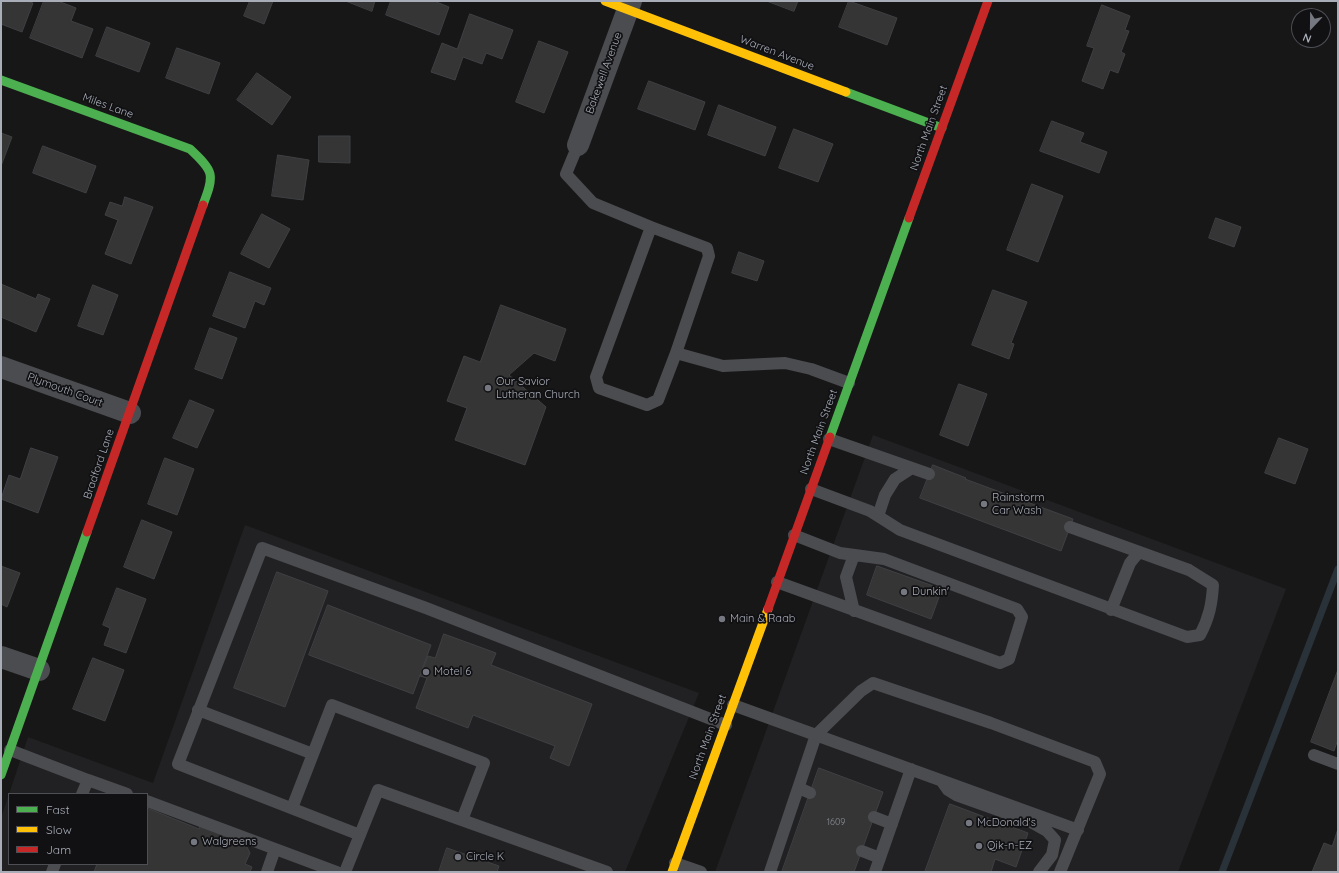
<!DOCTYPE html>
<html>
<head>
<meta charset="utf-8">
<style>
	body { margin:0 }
	#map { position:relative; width:1339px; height:873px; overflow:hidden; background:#171717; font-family:Quicksand,sans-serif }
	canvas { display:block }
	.frame { position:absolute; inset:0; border:2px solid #a8adb8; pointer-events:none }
	.legend { position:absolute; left:8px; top:793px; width:140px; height:72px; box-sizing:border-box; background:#111113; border:1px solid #4d4f55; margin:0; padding:5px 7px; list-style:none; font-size:12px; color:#a8adb8 }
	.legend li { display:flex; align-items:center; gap:8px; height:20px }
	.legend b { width:20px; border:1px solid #4d4f55 }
	.north { position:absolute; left:1291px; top:8px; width:40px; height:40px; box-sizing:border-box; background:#111113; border:1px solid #4d4f55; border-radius:50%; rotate:202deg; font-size:11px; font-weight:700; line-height:16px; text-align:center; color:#a8adb8 }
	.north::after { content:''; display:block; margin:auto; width:14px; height:18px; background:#757880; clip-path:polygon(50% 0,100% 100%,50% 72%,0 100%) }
</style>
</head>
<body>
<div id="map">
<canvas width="1339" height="873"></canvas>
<div class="frame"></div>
<ul class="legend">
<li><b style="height:5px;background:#4caf50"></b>Fast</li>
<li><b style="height:5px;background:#ffc107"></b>Slow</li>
<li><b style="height:5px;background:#c62828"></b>Jam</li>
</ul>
<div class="north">N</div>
</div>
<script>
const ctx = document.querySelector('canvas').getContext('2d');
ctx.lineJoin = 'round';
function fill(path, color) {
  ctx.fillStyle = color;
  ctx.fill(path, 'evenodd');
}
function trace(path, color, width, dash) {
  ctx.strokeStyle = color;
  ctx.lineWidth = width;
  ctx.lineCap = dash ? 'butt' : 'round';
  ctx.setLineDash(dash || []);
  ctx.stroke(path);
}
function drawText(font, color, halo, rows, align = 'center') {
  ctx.font = font + ' Quicksand,sans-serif';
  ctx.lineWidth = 3.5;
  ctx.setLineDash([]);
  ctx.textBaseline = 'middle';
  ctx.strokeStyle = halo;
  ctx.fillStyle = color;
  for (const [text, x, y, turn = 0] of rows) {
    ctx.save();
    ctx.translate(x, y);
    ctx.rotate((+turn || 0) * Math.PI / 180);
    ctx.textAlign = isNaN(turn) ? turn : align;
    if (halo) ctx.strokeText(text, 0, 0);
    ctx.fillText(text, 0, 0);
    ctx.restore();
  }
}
const built = new Path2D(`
	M873 435 1286 589 1178 872H715Z
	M245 525 699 693 625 872H1V818L28 737 153 783ZM9 794H147V864H9Z`);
const stream = new Path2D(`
	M1222 872 1338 569`);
const building = new Path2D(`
	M1 1H27L33 3 22 32 1 24Z
	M44 1H58L76 8 71 21 93 29 82 58 30 38Z
	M250 1H273L264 24 244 16Z
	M346 1H375L372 11Z
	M391 1H434L449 7 439 35 386 15Z
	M767 1H798L794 11Z
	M849 1 897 18 887 45 839 27Z
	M1102 5 1130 16 1125 30 1129 31 1121 52 1125 54 1118 73 1110 70 1103 89 1082 81 1094 48 1087 46Z
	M470 14 513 30 502 59 486 53 482 64 463 57 455 80 431 72 442 43 457 49Z
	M107 27 150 43 139 72 96 56Z
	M539 41 568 52 544 113 516 102Z
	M177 48 220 63 209 94 166 78Z
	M257 73 291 97 272 125 237 100Z
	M649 81 705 102 695 130 638 109Z
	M719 105 776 127 765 156 708 135Z
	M1052 121 1084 133 1080 142 1107 152 1099 173 1040 151Z
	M794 129 833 144 818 182 779 168Z
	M1 133 12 137 1 166Z
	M319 136H350V163L319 162Z
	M43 146 96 166 86 193 33 173Z
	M278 155 309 160 303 200 272 196Z
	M1032 184 1063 196 1038 262 1007 250Z
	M125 197 153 207 131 264 105 254 118 220 105 215 110 202 122 206Z
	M262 214 290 229 269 268 241 254Z
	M1216 218 1241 227 1234 247 1209 238Z
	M739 252 764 261 757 281 732 273Z
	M230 272 271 288 264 305 255 301 245 328 213 316Z
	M1 284 36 299 38 294 50 299 36 332 1 317Z
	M93 285 118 295 103 335 78 326Z
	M993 290 1027 302 1011 343 1014 344 1009 359 972 345Z
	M501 305 566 329 555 361 534 353 509 375 546 407 525 465 455 440 467 408 447 401 464 356 480 362Z
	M210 328 237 338 222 379 195 369Z
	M959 384 987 394 968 446 940 435Z
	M190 400 214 410 197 448 173 438Z
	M1279 438 1308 449 1295 484 1265 473Z
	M31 448 58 457 38 513 1 499 9 475 20 479Z
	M165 458 194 469 177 515 148 504Z
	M933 465 966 478 965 479 1073 519 1061 551 920 498Z
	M142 520 172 532 154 579 124 567Z
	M1 566 20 573 7 607 1 604Z
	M877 566 942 589 931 619 867 595Z
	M277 572 328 591 285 707 234 688Z
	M117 588 146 599 126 653 104 645 110 628 103 625Z
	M328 605 431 645 413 694 309 655Z
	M444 634 496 653 491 665 592 704 569 766 550 758 555 746 473 715 468 728 416 708 427 678 420 676 428 656 435 658Z
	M93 658 124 670 105 721 73 709Z
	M1338 670V739L1334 751 1311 742Z
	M819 768 883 792 854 872H782Z
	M950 804 1028 833 1016 867 995 859 991 872H925Z
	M147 808 199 829 201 824 242 840 240 844 247 847 250 853 245 864 252 867 250 872H94L97 864H147Z
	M1338 829V872H1312L1324 843 1332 846Z
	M447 848 499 866 497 872H439Z`);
const lane = new Path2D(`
	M578 145 566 174 593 203 651 227 596 377 599 388 647 405 658 400 676 353 723 366 785 363 811 369 849 383
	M651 227 707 248 709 256 676 353
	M829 439 929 474
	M811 489 870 511 900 530 1187 637 1200 635C1209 618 1212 604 1213 585L1189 570 1070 527
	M878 516 885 495 895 479 912 468
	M777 582 1000 663 1009 659 1022 617 1017 609 884 559 840 553 794 535
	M1111 610 1130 563 1139 552
	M854 611 846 577 854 555
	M733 705 1078 830
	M198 710 313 754
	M10 750 88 780 82 794
	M1314 755 1338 764
	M88 780 127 794
	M943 783 948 790 956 795 1029 821 1047 831 1055 840 1052 855 1039 872
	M799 788 810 793
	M147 801 337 872
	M292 808 332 705 484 763 462 820
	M874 817 892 824
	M360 835 178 764 262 548 426 608 726 725
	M862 851 880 858
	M675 863 701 872
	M52 872 55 864
	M267 872 275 849
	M345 872 378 790 607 872
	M770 872 816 735 861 691 873 683 991 723 1095 762 1100 774 1060 872
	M875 872 911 769`);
const street = new Path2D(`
	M578 145 631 1
	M1 367 130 413
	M1 657 39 670`);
const fast = new Path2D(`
	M1 80 190 149C196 155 208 165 210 174 212 184 206 196 203 205
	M846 92 942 128
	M830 437 909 218
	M1 775 87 532`);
const slow = new Path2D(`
	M605 1 846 92
	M672 872 768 609`);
const jam = new Path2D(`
	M909 218 988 1
	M87 532 203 205
	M768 609 830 437`);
const markers = [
	[488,388,4,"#757880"],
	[984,504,4,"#757880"],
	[904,592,4,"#757880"],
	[722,619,4,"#757880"],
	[426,672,4,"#757880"],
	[969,823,4,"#757880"],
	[194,842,4,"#757880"],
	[979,846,4,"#757880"],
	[458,857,4,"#757880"]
];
const numberNames = [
	["1609",836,822]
];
const streetNames = [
	["Warren Avenue",777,53,21],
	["Bakewell Avenue",604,73,-70],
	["Miles Lane",108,106,20],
	["North Main Street",929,128,-70],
	["Plymouth Court",65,390,20],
	["North Main Street",819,432,-70],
	["Bradford Lane",99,464,-71],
	["North Main Street",708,737,-70]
];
const poiNames = [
	["Our Savior",496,382],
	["Lutheran Church",496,395],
	["Rainstorm",992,498],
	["Car Wash",992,511],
	["Dunkin'",912,592],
	["Main & Raab",730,619],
	["Motel 6",434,672],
	["McDonald's",977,823],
	["Walgreens",202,842],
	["Qik-n-EZ",987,846],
	["Circle K",466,857]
];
fill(built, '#212123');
trace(stream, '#2a3239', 7);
fill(building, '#353536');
trace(building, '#3f4043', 1);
trace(lane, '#4b4c50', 12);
trace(street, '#4b4c50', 22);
trace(fast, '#4caf50', 9);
trace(slow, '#ffc107', 9);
trace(jam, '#c62828', 9);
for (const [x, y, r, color] of markers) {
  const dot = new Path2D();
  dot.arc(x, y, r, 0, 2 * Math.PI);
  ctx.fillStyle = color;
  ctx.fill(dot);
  trace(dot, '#111113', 1.5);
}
drawText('9px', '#8b8f98', null, numberNames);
drawText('11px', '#a8adb8', '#111113', streetNames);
drawText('11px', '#a8adb8', '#111113', poiNames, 'left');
</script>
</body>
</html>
